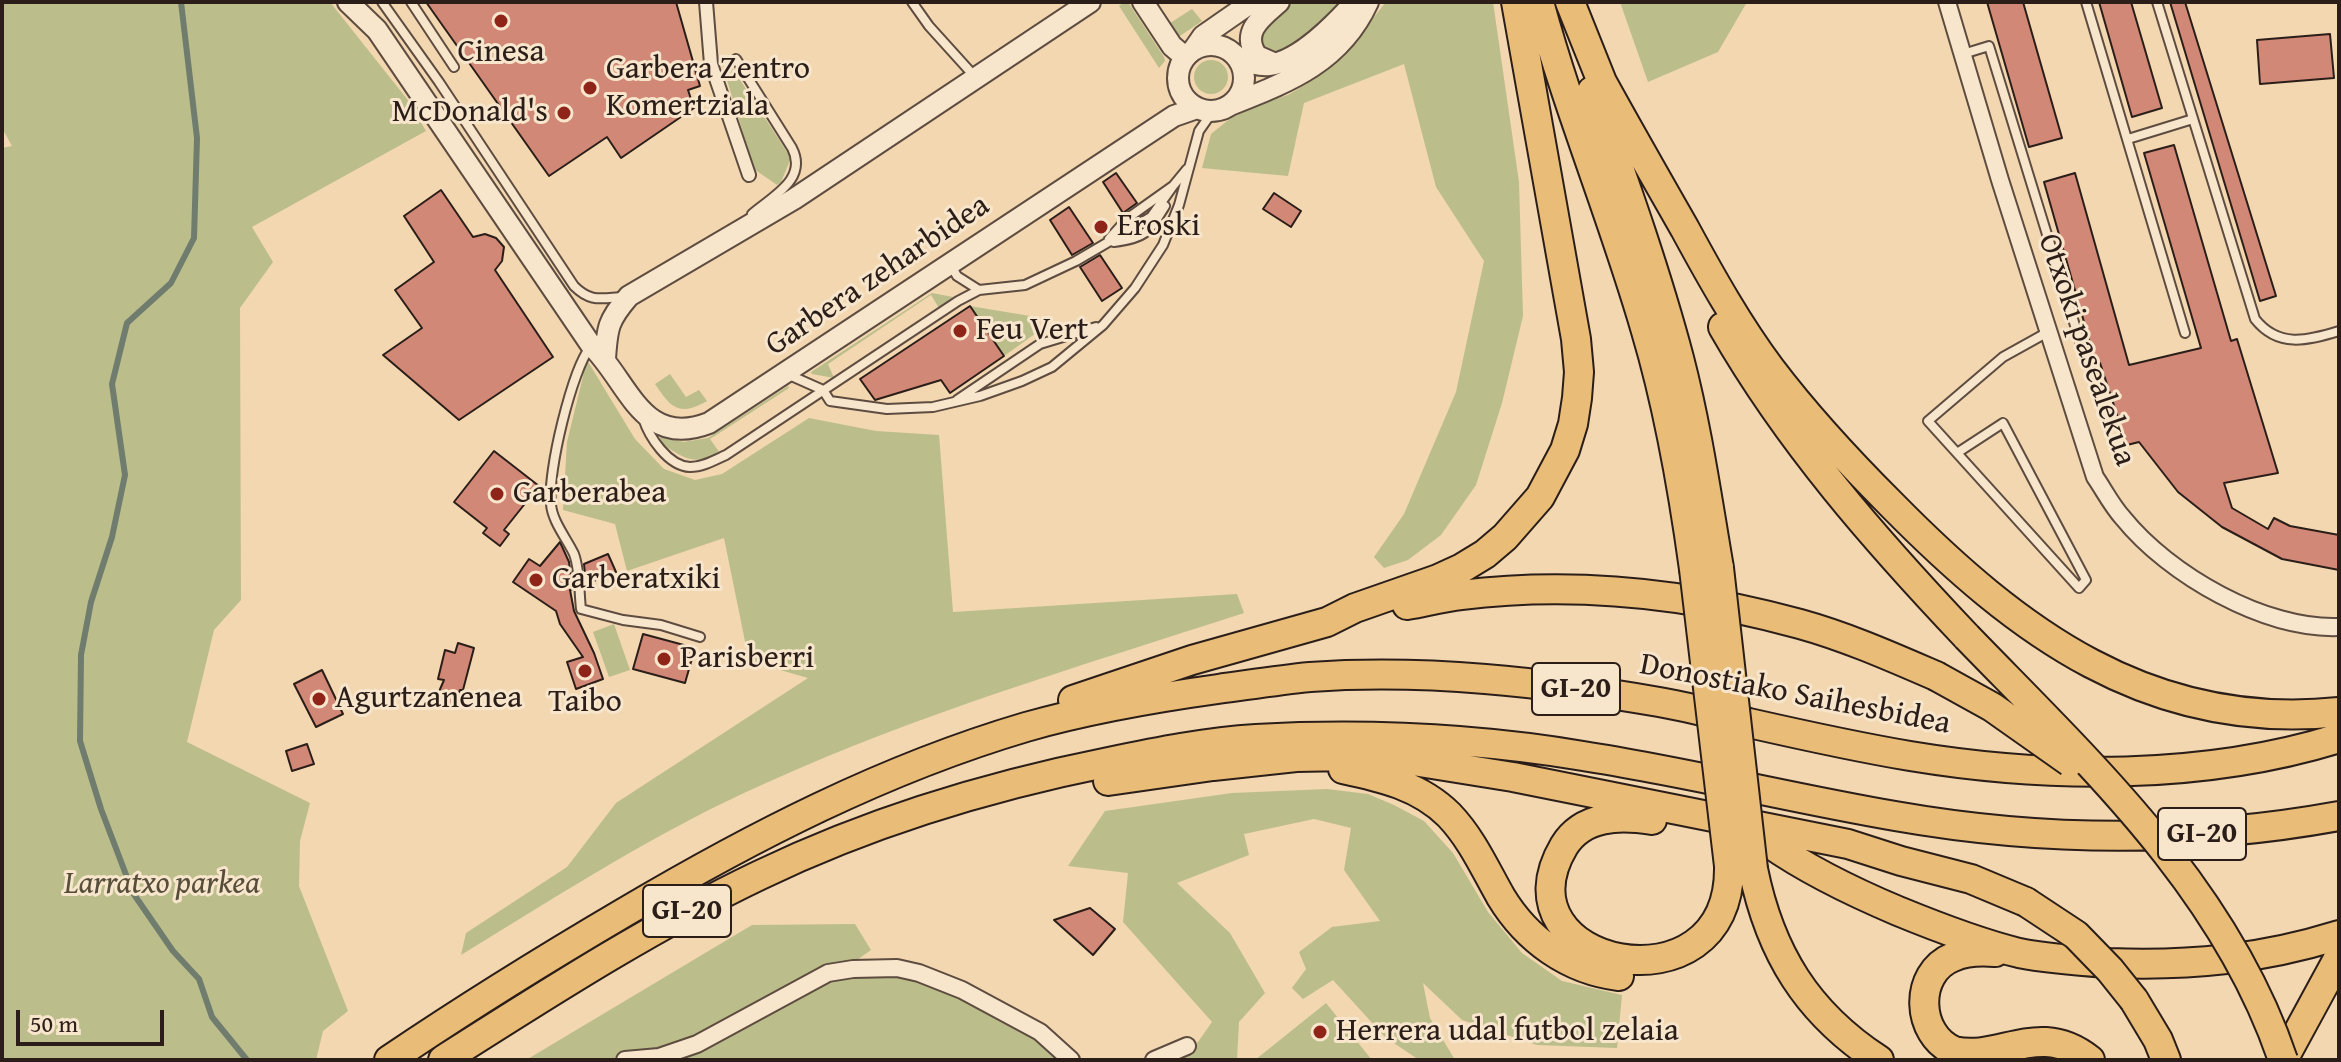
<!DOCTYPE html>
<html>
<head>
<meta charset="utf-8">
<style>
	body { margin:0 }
	#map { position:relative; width:2341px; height:1062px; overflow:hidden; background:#f2d7b1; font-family:"Gentium Book Plus",serif }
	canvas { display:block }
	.frame { position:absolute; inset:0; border:4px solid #2b1e19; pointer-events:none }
	.scale { position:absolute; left:16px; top:1010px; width:148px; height:36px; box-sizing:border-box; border:4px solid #2b1e19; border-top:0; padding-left:10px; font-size:24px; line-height:28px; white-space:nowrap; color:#2b1e19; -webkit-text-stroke:6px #f7e5cc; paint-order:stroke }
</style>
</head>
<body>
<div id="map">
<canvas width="2341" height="1062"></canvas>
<div class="frame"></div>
<div class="scale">50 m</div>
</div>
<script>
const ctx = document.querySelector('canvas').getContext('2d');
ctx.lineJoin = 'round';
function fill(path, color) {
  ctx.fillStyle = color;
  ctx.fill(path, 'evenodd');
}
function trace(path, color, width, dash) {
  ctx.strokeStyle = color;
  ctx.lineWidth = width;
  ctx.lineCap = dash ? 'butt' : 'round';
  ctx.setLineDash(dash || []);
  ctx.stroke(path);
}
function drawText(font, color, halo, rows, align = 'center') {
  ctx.font = font + ' "Gentium Book Plus",serif';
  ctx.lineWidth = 6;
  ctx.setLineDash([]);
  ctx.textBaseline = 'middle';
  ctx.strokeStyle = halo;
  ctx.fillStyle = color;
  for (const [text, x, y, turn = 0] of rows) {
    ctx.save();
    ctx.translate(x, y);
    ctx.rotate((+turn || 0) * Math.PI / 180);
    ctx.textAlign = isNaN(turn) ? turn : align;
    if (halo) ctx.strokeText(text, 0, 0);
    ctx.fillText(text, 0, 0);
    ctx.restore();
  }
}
const green = new Path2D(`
	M2 2H330L407 99 426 131 252 227 273 262 240 308 241 600 214 630 187 742 310 803 300 841 299 886 348 1011 323 1031 316 1060H2V148L12 146 2 128Z
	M1124 2H1128L1164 57 1165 61 1159 68 1119 6Z
	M1295 2H1347L1313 37 1276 55 1261 49 1258 32 1264 23Z
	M1386 2H1493L1519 182 1523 316 1502 403 1476 485 1441 535 1408 560 1384 568 1374 557 1404 514 1456 392 1484 261 1436 187 1404 64 1304 103 1288 176 1202 168 1211 134 1227 121 1256 104 1288 95 1313 80 1349 48Z
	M1620 2H1747L1718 52 1648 82Z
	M1192 9 1202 21 1177 38 1167 25Z
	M740 54 729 63 791 158 781 182 777 185 754 169 720 57Z
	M1194 77a17 17 0 1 1 34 0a17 17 0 1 1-34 0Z
	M932 293 953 297 939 308 931 295 828 364 834 378 812 374 811 372Z
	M970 306 1030 316 1039 331 1004 356Z
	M587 360 635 439 664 469 695 480 722 474 809 418 876 431 939 435 953 612 1237 594 1244 613C1084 665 920 713 766 783 659 830 561 894 461 955L466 933 567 867 616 803 808 678 749 661 724 538 627 571 615 524 563 510 567 442Z
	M670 374 686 397 699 390 707 401C679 417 671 408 655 384Z
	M788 386 789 388 710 439 720 453C692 467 682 457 658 441L662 435 683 442 708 438Z
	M614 624 630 670 609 677 593 632Z
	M1327 789 1368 794 1394 805 1424 821 1453 853 1488 912 1522 953 1562 981 1622 995 1617 1048 1537 1045 1462 1020 1423 983 1430 1018 1455 1060H1419L1385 1037 1333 980 1303 999 1292 988 1306 969 1299 952 1332 927 1380 921 1344 870 1351 828 1314 819 1244 834 1249 855 1177 883 1230 933 1265 993 1239 1022 1237 1060H1179L1193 1049 1212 1022 1123 922 1128 873 1068 866 1105 811 1232 793Z
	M855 924 871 950 830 979C848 978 867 974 885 975 931 977 1028 1031 1063 1060H526L752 925Z
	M1326 1003 1372 1060H1255Z`);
const stream = new Path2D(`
	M181 2 197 138 194 238 171 283 127 323 112 384 125 475 112 537 91 602 81 655 80 741 101 809 133 893 173 951 199 979 212 1017 247 1060`);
const building = new Path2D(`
	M426 2H676L700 86 688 90 694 108 621 158 607 137 549 176Z
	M1987 2H2023L2062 138 2029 147Z
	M2099 2H2131L2162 108 2132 117Z
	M2170 2H2185L2276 296 2260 301Z
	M2330 34 2334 78 2260 84 2257 40Z
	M2174 145 2231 341 2237 339 2278 473 2224 483 2232 508 2268 529 2274 518 2290 526 2339 535V570L2282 559 2222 527 2178 492 2139 442 2127 445 2100 363 2096 364 2044 182 2075 173 2129 365 2201 348 2144 153Z
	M1116 173 1137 203 1123 213 1103 182Z
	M441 190 473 237 485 234 496 238 504 247 502 261 495 270 553 357 459 420 383 355 422 328 395 290 434 262 404 216Z
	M1274 193 1301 211 1291 227 1263 209Z
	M1069 207 1093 243 1072 255 1050 220Z
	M1100 255 1122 288 1102 301 1080 267Z
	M970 306 1004 356 950 393 941 380 875 400 860 379Z
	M494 451 539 486 504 530 509 534 500 546 483 533 487 528 454 502Z
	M560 542 569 562 573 589 570 590 574 611 594 653 603 679 576 689 567 662 583 657 560 624 556 611 513 582 529 559 540 566Z
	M608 554 616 572 586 584 584 564Z
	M643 634 695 648 685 683 633 669Z
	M458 643 474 648 463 690H460L452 709 435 701 444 680 438 679 445 650 455 653Z
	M322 670 343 714 316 727 294 684Z
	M307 744 314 764 292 771 286 751Z
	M1090 908 1115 929 1093 955 1054 920Z`);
const service = new Path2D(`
	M382 2 439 82 574 286C591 303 601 298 624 297
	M411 2 454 67
	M912 2 929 26 976 78
	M2086 2 2185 333
	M2157 2 2255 319C2278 348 2307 341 2339 331
	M1963 54 1989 46 2085 358
	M736 59 792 148C808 179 773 196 752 214
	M2128 139 2193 119
	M1109 239 1128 218 1173 186 1187 169
	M1114 242C1146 238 1149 232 1165 206
	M950 264 957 276 979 290
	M591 346C572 369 547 473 551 504 552 521 567 539 574 554 580 570 579 592 581 609L623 620 661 625 700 637
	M787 374 823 390 830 401 887 409 933 407 980 396 1022 381 1052 367 1103 325 1135 288 1163 245 1179 205 1199 131 1213 111
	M957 400 1040 344 1096 327
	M643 418C649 437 668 466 690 467 703 467 715 460 726 455L958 301 979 290 1025 285 1076 261 1151 217 1173 186
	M1957 453 2003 423 2086 580 2079 588 1928 421 2003 357 2048 332`);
const pedestrian = new Path2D(`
	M706 2 711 64 749 175`);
const minor = new Path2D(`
	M1947 2 2000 180 2095 477C2104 490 2112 506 2123 518 2169 575 2265 630 2339 627
	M625 1060 659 1057 697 1044 828 973 853 969 897 968 919 973 962 990 1040 1032 1071 1060
	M1154 1060 1187 1046`);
const tertiary = new Path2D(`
	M348 2 377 30 591 345C629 382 642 449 709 423L1174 116 1197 108
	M1143 2 1172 46 1185 57
	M1178 78a33 33 0 1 1 66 0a33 33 0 1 1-66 0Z
	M1194 49 1203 36 1252 2
	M1239 59C1249 63 1258 66 1269 65 1300 61 1335 24 1355 2
	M1273 63 1257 56C1240 32 1262 17 1279 2
	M1230 105C1288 82 1340 63 1368 2
	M605 359C607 328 608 320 629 296L794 199 1090 2`);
const motorway = new Path2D(`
	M1539 2C1569 113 1614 220 1646 331 1669 408 1683 489 1694 569
	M1570 2 1608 97
	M1602 82C1629 131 1657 180 1685 229 1711 277 1738 325 1770 368 1807 417 1848 461 1891 504 2017 632 2150 732 2339 712
	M1592 91C1623 179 1655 268 1679 358 1697 427 1707 498 1719 568
	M1723 327C1789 442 1876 541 1967 637
	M1407 605C1425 602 1443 597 1461 595 1574 581 1691 594 1800 624 1847 637 1892 657 1936 676
	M1073 700 1192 660 1327 622 1355 608 1438 579 1462 568 1485 554 1505 537 1540 497 1565 450 1573 424 1577 398 1579 372 1576 339 1516 2
	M1343 769C1381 777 1420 786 1449 815 1472 839 1485 869 1501 897 1527 940 1569 970 1619 976
	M1108 781 1213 766 1296 757 1348 756 1407 760 1513 777 1848 844 1901 861 1971 879 2026 902
	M1652 820C1620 815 1583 815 1564 846 1492 967 1732 1018 1729 866
	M1769 843C1809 871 1853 892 1898 911 1937 927 1978 943 2019 953 2049 959 2080 961 2110 963 2191 966 2262 959 2339 935
	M1753 869C1770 953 1807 1013 1879 1060
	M1995 952C1982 951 1966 951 1953 957 1913 973 1916 1035 1954 1051 2000 1062 2039 1019 2090 1060
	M2134 1000 2158 1040 2166 1060
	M389 1060C466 1008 545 959 625 912 752 837 884 769 1026 727 1089 709 1153 698 1218 689 1248 685 1279 680 1310 677 1427 669 1544 682 1659 702 1689 707 1719 715 1749 723 1802 735 1856 747 1910 756 2049 779 2204 780 2339 738
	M443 1060C547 994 649 928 760 875 870 822 989 786 1109 762 1157 752 1207 742 1256 739 1366 733 1474 738 1583 756 1687 772 1790 798 1895 816 2043 842 2191 843 2339 816
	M2283 1060 2339 957`);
const motorwayBridge = new Path2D(`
	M1719 568 1753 869
	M1694 569 1729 866
	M1967 637C2090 764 2225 888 2283 1060
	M1936 676 1992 707 2070 762
	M2026 902 2076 935 2110 970 2134 1000`);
const markers = [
	[501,21,8,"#8f2418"],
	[590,88,8,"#8f2418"],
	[564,113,8,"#8f2418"],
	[1101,227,8,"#8f2418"],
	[960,331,8,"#8f2418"],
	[497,494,8,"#8f2418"],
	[536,580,8,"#8f2418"],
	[664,659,8,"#8f2418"],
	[585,671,8,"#8f2418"],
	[319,699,8,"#8f2418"],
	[1320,1032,8,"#8f2418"]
];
const shields = [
	[1576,689,88],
	[2202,834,88],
	[687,911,88]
];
const shieldNames = [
	["GI-20",1576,689],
	["GI-20",2202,834],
	["GI-20",687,911]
];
const poiNames = [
	["Cinesa",501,53,"center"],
	["Garbera Zentro",606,70],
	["Komertziala",606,107],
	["McDonald's",548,113,"right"],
	["Eroski",1117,227],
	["Feu Vert",976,331],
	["Garberabea",513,494],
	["Garberatxiki",552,580],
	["Parisberri",680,659],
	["Agurtzanenea",335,699],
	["Taibo",585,703,"center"],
	["Herrera udal futbol zelaia",1336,1032]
];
const streetNames = [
	["Garbera zeharbidea",878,276,-34],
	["Otxoki pasealekua",2086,350,71],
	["Donostiako Saihesbidea",1795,695,11]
];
const parkNames = [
	["Larratxo parkea",162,885]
];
fill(green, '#bbbe8b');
trace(stream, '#6f7c6e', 6);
fill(building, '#d18876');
trace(building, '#2b1e19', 2);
trace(service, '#5d4c3f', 12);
trace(pedestrian, '#5d4c3f', 16);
trace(minor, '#5d4c3f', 20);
trace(tertiary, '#5d4c3f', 24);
trace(motorway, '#2b1e19', 32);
trace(service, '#f7e5cc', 8);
trace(pedestrian, '#f7e5cc', 12);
trace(minor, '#f7e5cc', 16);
trace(tertiary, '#f7e5cc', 20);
trace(motorway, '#e9bc78', 28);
trace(motorwayBridge, '#2b1e19', 32, []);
trace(motorwayBridge, '#e9bc78', 28);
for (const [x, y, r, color] of markers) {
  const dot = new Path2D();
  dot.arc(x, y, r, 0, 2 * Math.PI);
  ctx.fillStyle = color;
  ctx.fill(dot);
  trace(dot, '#f7e5cc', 3);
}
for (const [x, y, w] of shields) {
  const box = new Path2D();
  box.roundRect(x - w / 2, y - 26, w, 52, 6);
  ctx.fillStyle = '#f7e5cc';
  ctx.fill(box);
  trace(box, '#2b1e19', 2);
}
drawText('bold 30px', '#2b1e19', null, shieldNames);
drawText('32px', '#2b1e19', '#f7e5cc', poiNames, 'left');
drawText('32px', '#2b1e19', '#f7e5cc', streetNames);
drawText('italic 32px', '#564e3b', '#f7e5cc', parkNames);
</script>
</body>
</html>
